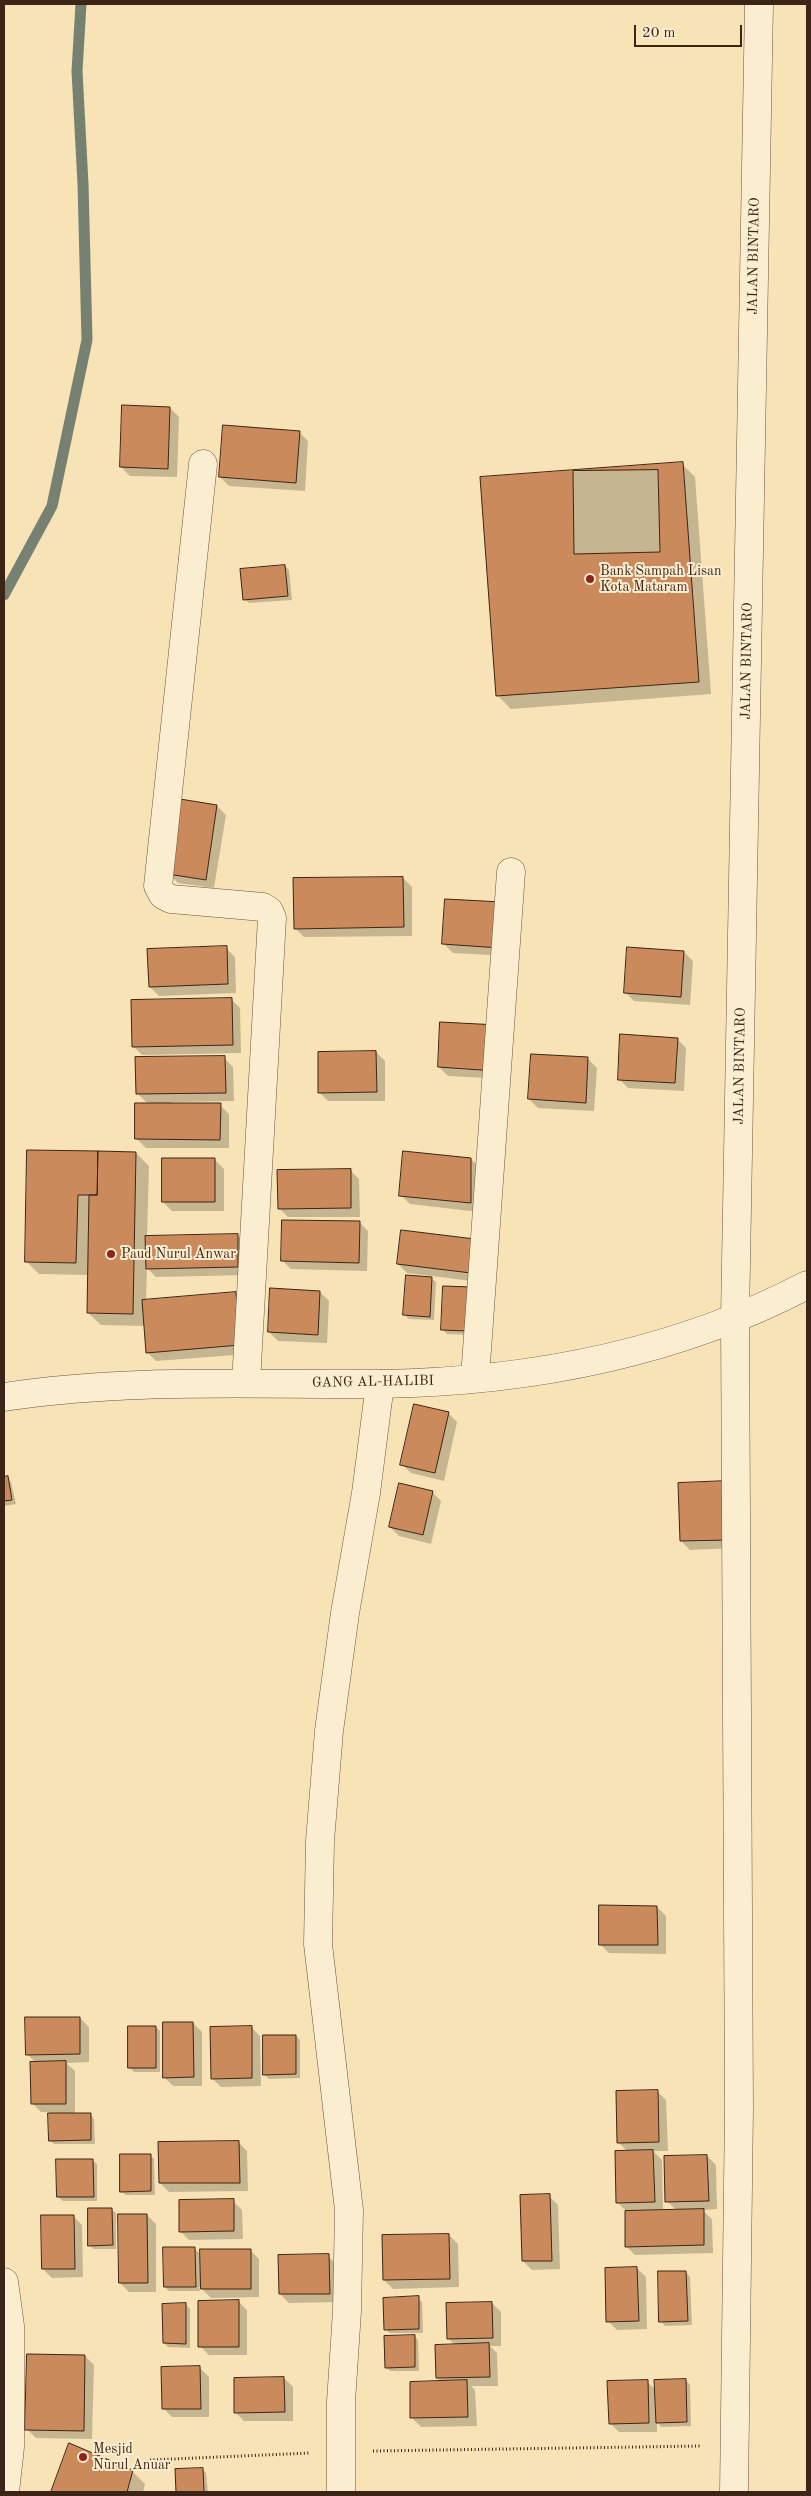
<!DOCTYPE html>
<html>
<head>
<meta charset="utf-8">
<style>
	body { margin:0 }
	#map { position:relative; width:811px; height:2496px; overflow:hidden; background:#f8e3b6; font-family:"Old Standard TT",serif }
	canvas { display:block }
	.frame { position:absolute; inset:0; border:5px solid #3c2516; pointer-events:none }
	.scale { position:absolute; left:634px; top:25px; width:108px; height:22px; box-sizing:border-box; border:2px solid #3c2516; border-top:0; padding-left:6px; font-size:15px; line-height:18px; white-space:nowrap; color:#3c2516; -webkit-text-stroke:4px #faedd0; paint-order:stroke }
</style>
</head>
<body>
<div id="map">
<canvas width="811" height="2496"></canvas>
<div class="frame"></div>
<div class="scale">20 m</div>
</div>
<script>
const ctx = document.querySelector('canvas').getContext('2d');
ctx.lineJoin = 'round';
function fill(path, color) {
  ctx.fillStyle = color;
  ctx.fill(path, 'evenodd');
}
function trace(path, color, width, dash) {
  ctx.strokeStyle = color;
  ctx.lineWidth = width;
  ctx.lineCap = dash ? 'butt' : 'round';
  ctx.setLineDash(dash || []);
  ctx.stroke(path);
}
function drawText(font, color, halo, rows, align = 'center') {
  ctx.font = font + ' "Old Standard TT",serif';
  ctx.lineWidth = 4;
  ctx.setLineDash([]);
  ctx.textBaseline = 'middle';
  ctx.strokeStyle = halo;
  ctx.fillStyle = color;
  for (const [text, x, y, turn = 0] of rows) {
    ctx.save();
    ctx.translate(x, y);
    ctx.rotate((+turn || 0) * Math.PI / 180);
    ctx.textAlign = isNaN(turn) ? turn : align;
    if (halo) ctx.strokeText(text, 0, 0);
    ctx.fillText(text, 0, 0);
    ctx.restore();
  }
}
const shadow = new Path2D(`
	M170 408 179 417 177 477 130 476 121 467Z
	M299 432 308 441 305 491 229 486 220 477Z
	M682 464 695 477 711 694 511 709 498 696 482 478Z
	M285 566 289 570 292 600 249 603 244 599Z
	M217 806 226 815 214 888 178 883 169 874Z
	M403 878 412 887V936L304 937 295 928Z
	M446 900 508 956 453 953 444 944Z
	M226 948 235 957 236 993 159 996 150 987Z
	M684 952 693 961 690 1005 634 1001 625 992Z
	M231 999 240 1008 241 1053 142 1055 133 1046Z
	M506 1036 504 1079 448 1076 439 1067Z
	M677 1039 686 1048 684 1091 628 1088 619 1079Z
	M376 1052 385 1061V1101H328L319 1092Z
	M224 1058 233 1067 234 1101 172 1102V1104L220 1105 229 1114V1148H146L137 1139 148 1104 137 1093Z
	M588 1059 597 1068 594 1111 538 1108 529 1099Z
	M28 1151 136 1153 149 1166 147 1237 237 1235 246 1244 247 1275 156 1277 147 1268 146 1301 236 1294 245 1303 249 1354 156 1361 147 1352 145 1326 101 1325 88 1313 89 1275 39 1274 26 1261Z
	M471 1159 480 1168 479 1212 410 1204 401 1195Z
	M215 1160 224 1169V1211H172L163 1202Z
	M350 1170 359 1179 360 1217H288L279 1208Z
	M359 1222 368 1231 367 1271 291 1269 282 1260Z
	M402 1231 488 1283 407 1273 398 1264Z
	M431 1278 436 1282 434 1320 409 1319 405 1315Z
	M444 1287 472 1335 447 1334 442 1329Z
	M320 1292 329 1301 327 1343 278 1341 269 1332Z
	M448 1413 457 1422 444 1481 411 1473 402 1464Z
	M4 1478H7L11 1482 16 1504 4 1506Z
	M679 1484 737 1548 690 1550 681 1541Z
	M432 1492 441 1501 431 1544 399 1536 390 1527Z
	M657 1907 666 1916V1954L609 1953 600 1944Z
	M80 2018 89 2027V2062L66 2063 75 2071V2114H90L94 2119 95 2144H54L50 2140V2112H41L32 2103 36 2063 27 2054Z
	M193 2023 202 2032V2086H173L164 2077Z
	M156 2027 160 2031V2072H134L130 2068Z
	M251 2027 260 2036 261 2086 221 2087 212 2078Z
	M296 2036 300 2040V2078L269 2079 264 2074Z
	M657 2091 666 2100 668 2151H653L662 2160 663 2212 677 2211 667 2201 707 2156 716 2165 717 2209 702 2210 712 2219 713 2253 635 2255 626 2246V2211L617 2202 628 2152 619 2143Z
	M238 2142 247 2151 248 2191 169 2192 160 2183Z
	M150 2155 154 2159 155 2195H126L121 2191Z
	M92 2160 97 2164V2201H63L58 2197Z
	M549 2196 558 2205 560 2269 532 2270 523 2261Z
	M233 2201 242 2210 243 2239 189 2240 180 2231Z
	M111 2209 116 2213V2249H94L89 2245Z
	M147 2215 156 2224V2292H129L120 2283Z
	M73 2216 82 2225 83 2277 52 2278 43 2269Z
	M449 2235 458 2244 459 2287 393 2289 384 2280Z
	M194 2248 201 2255 250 2250 259 2259V2297L211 2298 199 2286 200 2291H169L165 2287Z
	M328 2256 337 2265 338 2302 289 2303 280 2294Z
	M637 2268 646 2277 647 2329 617 2330 608 2321Z
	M686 2272 690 2277 692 2325 665 2326 661 2321Z
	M418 2298 422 2302 423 2333H390L385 2329Z
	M238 2301 247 2310V2355H209L200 2346Z
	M492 2303 501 2312V2346H490L497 2353 498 2386H471L475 2390 477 2426 421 2427 412 2418 441 2382 437 2378 455 2345 448 2338Z
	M186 2305 190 2309V2348L168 2347 164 2343Z
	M414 2336 418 2340 419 2371H390L386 2367Z
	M85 2356 94 2365 92 2439 36 2438 27 2429Z
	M200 2368 209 2377V2417H172L163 2408Z
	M284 2378 293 2387V2421H244L235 2412Z
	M686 2380 690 2385 691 2426 661 2427 657 2422V2432H619L610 2423 647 2382 656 2390Z
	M70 2444 132 2471 145 2484 143 2492H52Z
	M202 2469 206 2473 208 2492H178L176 2471Z`);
const stream = new Path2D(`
	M4 595 52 506 87 340 83 184 77 71 81 4`);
const building = new Path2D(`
	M122 405 170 407 168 469 120 467Z
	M223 425 300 431 296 483 219 477Z
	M683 462 699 682 496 696 480 477Z
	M658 470 660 552 574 554 573 471Z
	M285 565 288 596 243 600 240 569Z
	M180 799 217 805 206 880 168 874Z
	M403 877 404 927 294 929 293 878Z
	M445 899 502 902 500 948 442 944Z
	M227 946 228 984 149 987 147 949Z
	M627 947 684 951 681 997 624 993Z
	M232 998 233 1045 132 1047 131 1000Z
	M440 1022 498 1025 495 1071 438 1067Z
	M620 1034 678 1038 675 1083 618 1080Z
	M376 1051 377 1092 318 1093V1052Z
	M531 1054 588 1057 586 1103 528 1099Z
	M225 1056 226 1093 136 1094 135 1057Z
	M135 1103H221L220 1140 135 1139Z
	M27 1150 98 1151 97 1195H78L76 1263 25 1262Z
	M98 1151 136 1152 133 1314 87 1313 89 1195H97Z
	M403 1151 471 1158V1203L399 1196Z
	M162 1158H215V1202H162Z
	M351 1169V1208L278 1209 277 1170Z
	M282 1220 360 1221 359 1263 281 1261Z
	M401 1230 483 1240 479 1274 397 1264Z
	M238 1234V1267L146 1269 145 1236Z
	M406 1275 432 1277 430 1317 403 1315Z
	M443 1286 471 1287 468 1331 441 1330Z
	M270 1288 320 1291 318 1335 268 1332Z
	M236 1292 240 1345 146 1353 142 1300Z
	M414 1404 449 1412 435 1473 400 1465Z
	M8 1476 12 1500 4 1501V1477Z
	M727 1481 729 1540 680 1541 678 1483Z
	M399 1483 433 1491 423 1535 389 1527Z
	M599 1905 657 1906 658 1945H599Z
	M25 2017H80V2054L26 2055Z
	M163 2022H193L194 2077 163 2078Z
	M128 2026H156V2068H128Z
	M252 2026V2078L211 2079 210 2027Z
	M263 2035H296V2074L263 2075Z
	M66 2061V2104H31L30 2062Z
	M658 2090 659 2142 617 2143 616 2091Z
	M48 2113H91V2140L49 2141Z
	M239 2141 240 2183H159L158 2142Z
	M653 2150 655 2202 616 2203 615 2151Z
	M120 2154H151V2191L120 2192Z
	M707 2155 709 2201 665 2202 664 2156Z
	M56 2159H93L94 2197H57Z
	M550 2194 552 2261H522L520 2195Z
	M234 2199V2231L179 2232V2200Z
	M88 2208H112L113 2245 88 2246Z
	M704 2209V2245L625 2247V2211Z
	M118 2214H147L148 2283H119Z
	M41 2215H74L75 2269H42Z
	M449 2234 450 2279 383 2280 382 2235Z
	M163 2247H195L196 2287H164Z
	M200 2249H251V2289H201Z
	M329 2254 330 2294H279L278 2255Z
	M637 2267 639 2321 606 2322 605 2268Z
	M658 2271H686L688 2321 659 2322Z
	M419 2296V2329L384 2330 383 2298Z
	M239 2300V2347H198V2301Z
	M492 2302 493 2338 447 2339 446 2303Z
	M186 2303V2344L163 2343 162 2304Z
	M415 2335V2367L385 2368 384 2336Z
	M489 2343 490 2377 436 2378 435 2345Z
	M27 2354 85 2355 84 2431 25 2430Z
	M200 2366 201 2409H162L161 2367Z
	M284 2377 285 2412 234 2413V2378Z
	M686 2379 687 2422 656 2423 654 2380Z
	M467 2380 468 2417 410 2418V2382Z
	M648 2380 649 2423 609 2424 607 2381Z
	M69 2443 133 2470 127 2492H51Z
	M203 2468 204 2492H176L175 2469Z`);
const path = new Path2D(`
	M373 2451 702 2446
	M150 2460 310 2453`);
const minor = new Path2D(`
	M203 464 158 886 163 895 171 899 263 907 269 911 272 918 246 1383
	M475 1378 511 872
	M4 1397C128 1378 253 1385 378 1384 526 1382 675 1354 807 1285
	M4 2282 10 2326V2447L5 2492
	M341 2492V2402L347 2311 349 2210 318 1944 320 1841 329 1731 345 1613 366 1493 380 1384
	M734 2492 739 2109 735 1318 759 4`);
const markers = [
	[590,579,5,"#8f2418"],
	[111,1254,5,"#8f2418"],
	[83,2457,5,"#8f2418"]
];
const streetNames = [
	["JALAN BINTARO",754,256,-89],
	["JALAN BINTARO",747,661,-89],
	["JALAN BINTARO",740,1066,-89],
	["GANG AL-HALIBI",373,1382,-1]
];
const poiNames = [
	["Bank Sampah Lisan",600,571],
	["Kota Mataram",600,587],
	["Paud Nurul Anwar",121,1254],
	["Mesjid",93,2449],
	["Nurul Anuar",93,2465]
];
fill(shadow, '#0003');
trace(stream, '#768171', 11);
fill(building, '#cb8a5c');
trace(building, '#3c2516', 1);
trace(minor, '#6b543e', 29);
trace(path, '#3c2516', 3, [1, 2.5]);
trace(minor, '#faedd0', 28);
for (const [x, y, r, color] of markers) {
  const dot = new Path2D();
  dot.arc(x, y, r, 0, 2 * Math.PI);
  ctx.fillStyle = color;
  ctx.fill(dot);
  trace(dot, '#faedd0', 2);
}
drawText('14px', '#3c2516', '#faedd0', streetNames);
drawText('14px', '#3c2516', '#faedd0', poiNames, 'left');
</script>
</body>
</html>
